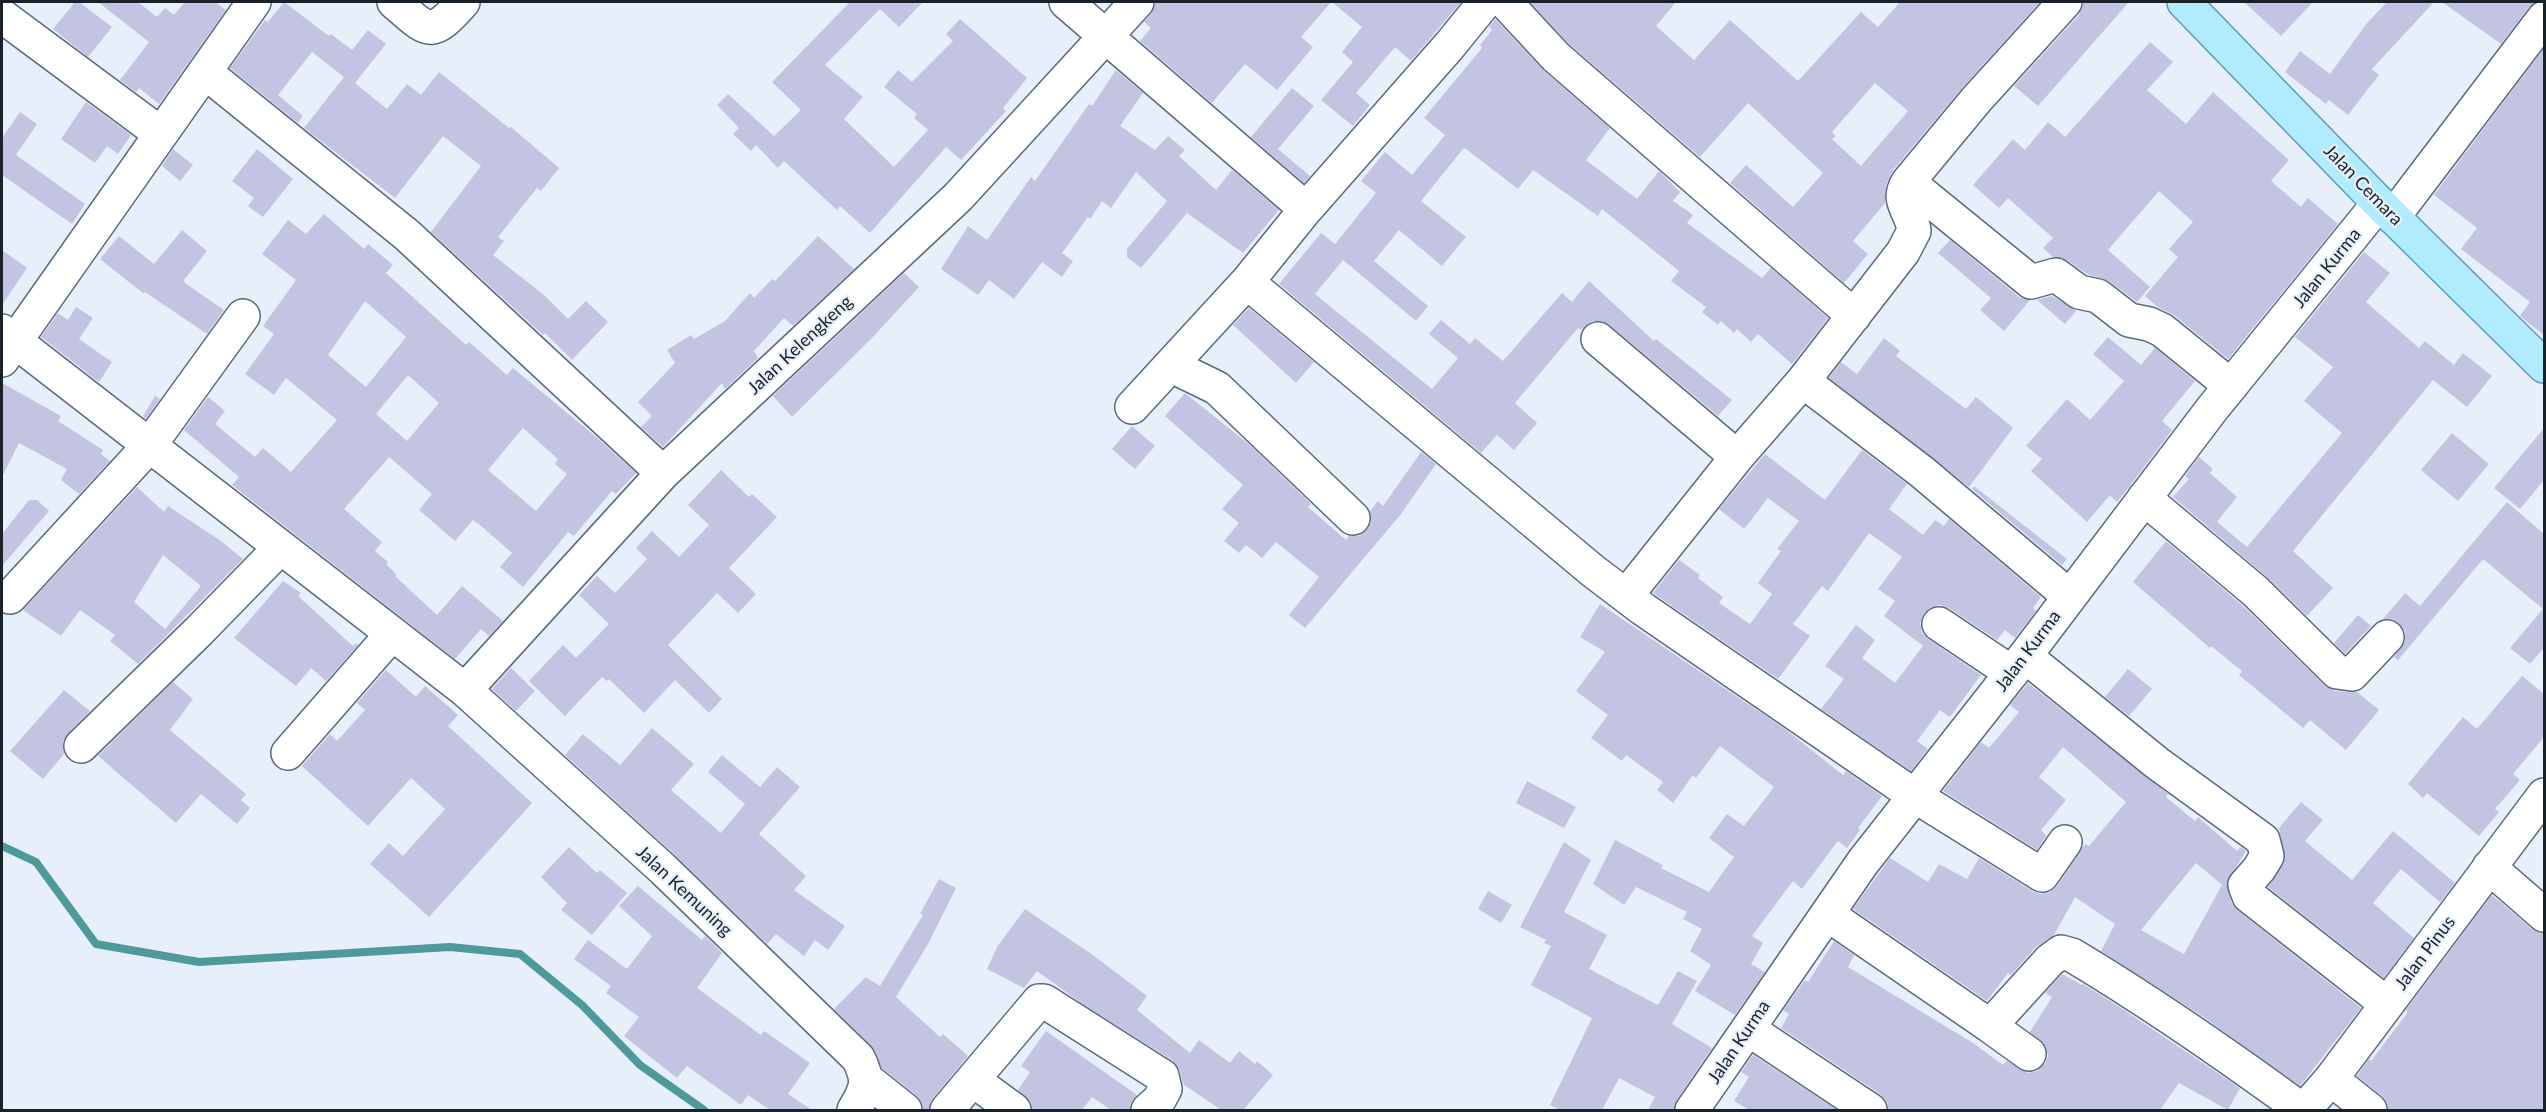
<!DOCTYPE html>
<html>
<head>
<meta charset="utf-8">
<style>
	body { margin:0 }
	#map { position:relative; width:2546px; height:1112px; overflow:hidden; background:#e7f0fa; font-family:Lato,sans-serif }
	canvas { display:block }
	.frame { position:absolute; inset:0; border:3px solid #19212a; pointer-events:none }
</style>
</head>
<body>
<div id="map">
<canvas width="2546" height="1112"></canvas>
<div class="frame"></div>
</div>
<script>
const ctx = document.querySelector('canvas').getContext('2d');
ctx.lineJoin = 'round';
function trace(path, color, width, dash) {
  ctx.strokeStyle = color;
  ctx.lineWidth = width;
  ctx.lineCap = dash ? 'butt' : 'round';
  ctx.setLineDash(dash || []);
  ctx.stroke(path);
}
function fill(path, color) {
  ctx.fillStyle = color;
  ctx.fill(path, 'evenodd');
}
function drawText(font, color, halo, rows, align = 'center') {
  ctx.font = font + ' Lato,sans-serif';
  ctx.lineWidth = 4.5;
  ctx.setLineDash([]);
  ctx.textBaseline = 'middle';
  ctx.strokeStyle = halo;
  ctx.fillStyle = color;
  for (const [text, x, y, turn = 0] of rows) {
    ctx.save();
    ctx.translate(x, y);
    ctx.rotate((+turn || 0) * Math.PI / 180);
    ctx.textAlign = isNaN(turn) ? turn : align;
    if (halo) ctx.strokeText(text, 0, 0);
    ctx.fillText(text, 0, 0);
    ctx.restore();
  }
}
const stream = new Path2D(`
	M2 846 36 862 96 944 199 962 450 947 520 954 582 1005 640 1065 704 1110`);
const building = new Path2D(`
	M75 2H79L112 27 88 57 53 29Z
	M98 2H138L157 17 165 8 174 15 185 2H215L226 10 159 104 139 88 136 92 120 80 149 42Z
	M284 2 329 36 331 34 352 50 368 30 386 44 355 83 387 109 407 84 421 95 439 72 509 128 511 127 559 168 541 191 537 188 498 237 504 241 493 255 544 295 568 319 586 301 608 322 572 360 545 333 543 335 431 232 481 166 443 136 395 198 304 128 344 77 312 52 278 95 303 116 298 123 230 68 265 20 268 22Z
	M850 2H923L899 27 880 9 825 65 863 97 844 119 894 167 928 130 914 118 917 114 884 87 898 70 912 82 953 41 946 34 960 19 1027 78 1003 108 1006 111 961 160 946 147 870 233 840 206 837 210 784 161 778 168 756 145 751 151 733 134 739 128 717 105 728 94 774 136 801 110 772 82Z
	M1155 2H1331L1301 37 1313 47 1277 90 1245 64 1212 103 1140 41 1151 28 1144 22 1151 14Z
	M1332 2H1461L1411 61 1395 47 1356 93 1370 105 1353 126 1321 100 1353 62 1342 52 1362 27Z
	M1530 2H1676L1656 26 1694 60 1730 20 1798 81 1861 12 1878 27 1900 2H2040L1962 88 1893 170 1886 185 1885 203 1853 241 1868 254 1844 283 1730 183 1746 165 1793 207 1823 173 1748 103 1700 157 1569 44ZM1875 83 1908 111 1861 166 1832 139 1836 136 1832 132Z
	M2083 2H2129L2038 106 2014 86 2079 15Z
	M2244 2H2313L2281 36Z
	M2387 2H2434L2372 69 2379 75 2348 115 2329 100 2326 104 2285 72 2300 51 2330 74 2367 23Z
	M2442 2H2536L2529 7 2501 44Z
	M1495 19 1544 71 1610 128 1586 160 1637 199 1659 171 1680 192 1673 201 1693 215 1687 223 1762 278 1771 268 1828 318 1792 364 1758 334 1751 342 1737 329 1734 333 1721 321 1718 325 1702 312 1706 307 1671 281 1679 271 1602 209 1598 216 1533 170 1518 189 1466 149H1463L1421 201 1466 237 1442 266 1399 230 1374 261 1428 306 1416 321 1343 260 1315 294 1432 389 1458 358 1429 334 1441 320 1470 344 1475 338 1503 361 1562 293 1572 302 1589 281 1654 341 1656 339 1732 400 1718 416 1610 325 1602 321H1592L1581 330 1578 328 1515 403 1537 423 1514 450 1497 435 1481 453 1279 284 1321 233 1335 244 1376 193 1361 181 1385 152 1412 175 1445 135 1424 118 1482 48 1480 45 1492 30 1489 27Z
	M2150 42 2173 62 2147 90 2186 124 2213 92 2289 160 2271 181 2301 207 2308 198 2338 224 2228 359 2174 315 2159 308 2145 296 2178 257 2169 249 2193 222 2159 191 2108 250 2150 287 2137 302 2109 281 2087 274 2067 260 2053 257 2043 248 2053 238 2008 198 1999 208 1973 185 2013 139 2025 150 2048 122 2065 137Z
	M2544 48V335L2520 316 2530 302 2461 249 2477 228 2434 195Z
	M1116 70 1143 93 1120 126 1155 150 1168 136 1185 150 1179 156 1216 190 1232 170 1279 210 1243 253 1187 213 1141 268 1127 257V249L1167 201 1136 172 1111 208 1102 201 1090 219 1088 217 1062 253 1073 261 1062 277 1042 262 1014 299 989 280 978 295 941 269 968 226 987 240 1031 177 1035 181 1089 104 1092 106Z
	M1292 88 1314 106 1278 149 1310 176 1304 183 1251 137Z
	M86 102 131 135 118 154 107 146 95 163 61 139Z
	M20 112 37 124 16 155 85 204 72 224 2 175V138Z
	M173 149 193 165 180 181 162 166Z
	M257 149 293 179 263 217 248 206 254 198 232 181Z
	M324 214 364 249 368 244 393 265 386 273 466 345 469 342 507 375 513 368 595 436 636 473 616 494 612 491 574 536 568 532 523 587 500 567 512 553 480 525 473 520 455 541 419 510 432 494 389 457 344 509 382 542 375 551 388 562 386 564 397 575 395 576 437 615 462 586 503 621 489 636 481 629 455 659 232 485 239 477 184 430 208 397 225 411 215 424 255 457 263 448 291 472 337 420 286 378 274 395 245 374 274 334 263 326 296 280 262 254 288 220 306 234ZM365 301 406 337 366 387 328 355ZM408 375 439 403 407 441 376 414ZM523 428 558 459 555 464 567 474 536 511 488 470Z
	M182 230 207 251 184 280 185 283 224 310 207 334 145 292 144 294 100 259 119 236 154 264Z
	M818 236 854 269 793 326 784 318 754 351 758 358 725 389 722 383 663 447 641 427 652 416 638 402 675 363 667 350 691 335 694 339 725 321 750 293 754 298 772 279 775 281Z
	M1950 240 2019 297 2030 300 2004 331 1980 310 1991 298 1938 253Z
	M2 250 27 268 2 305Z
	M2364 252 2390 273 2366 302 2419 348 2425 341 2454 365 2463 353 2492 376 2467 407 2433 380 2293 551 2333 588 2307 616 2267 577 2173 497 2189 479 2185 476 2199 457 2213 469 2210 473 2237 497 2217 522 2247 547 2342 433 2304 401 2333 367 2295 337Z
	M904 273 919 287 872 338 792 417 773 396Z
	M2052 296 2076 311 2065 324 2037 300Z
	M76 307 93 318 79 339 112 362 99 382 41 337 58 313 68 320Z
	M1249 308 1314 362 1296 383 1233 325Z
	M2108 337 2141 365 2155 348 2195 381 2162 421 2172 430 2126 491 2117 502 2110 495 2087 522 2031 471 2042 459 2026 446 2067 399 2090 420 2124 381 2093 354Z
	M1884 338 1900 351 1896 356 1966 409 1976 397 2013 428 1969 487 1829 378 1841 362 1857 374Z
	M2 383 61 416 58 421 103 450 101 454 110 461 79 494 61 480 67 469 19 443 2 477Z
	M1185 393 1251 446 1311 504 1308 507 1346 540 1349 536H1359L1367 530 1371 522 1370 511 1378 501 1383 506 1421 452 1436 464 1401 514 1305 628 1289 615 1319 577 1276 542 1262 558 1246 545 1239 553 1224 541 1239 523 1222 509 1243 485 1165 416Z
	M155 396 160 399 146 419 143 416Z
	M1132 426 1155 446 1135 469 1112 449Z
	M2544 428V480L2520 509 2494 488Z
	M2452 433 2489 464 2458 501 2421 470Z
	M1862 450 1907 484 1889 509 1923 535 1935 520 1944 526 1949 519 2041 597 2033 608 2036 611 2015 638 2005 630 1997 640 1949 608 1940 605 1931 607 1924 613 1920 623 1922 633 1928 639 1981 675 1950 717 1940 710 1917 741 1928 749 1911 771 1821 709 1844 679 1825 666 1856 625 1875 640 1862 658 1895 683 1923 646 1884 616 1895 601 1878 589 1902 557 1869 533 1828 591 1822 586 1793 624 1810 636 1778 679 1653 593 1679 560 1700 575 1698 578 1723 597 1719 603 1750 624 1772 594 1758 583 1781 551 1777 549 1799 521 1768 498 1744 529 1719 509 1765 454 1825 500Z
	M721 470 749 497 752 494 777 517 729 568 756 594 738 613 717 593 668 645 722 699 709 713 675 680 644 713 609 679 607 681 602 677 565 716 529 681 563 645 576 658 609 624 579 595 597 576 615 593 647 559 636 548 652 531 679 557 709 525 688 505Z
	M1974 486 2067 559 2062 565 1972 489Z
	M137 487 164 512 168 506 221 541 243 559 138 664 110 641 115 635 80 610 61 636 23 610ZM163 555 201 586 165 629 134 602Z
	M29 500H37L49 511 2 566V534Z
	M2507 502 2544 534V648L2530 664 2510 648 2543 609 2483 559 2398 660 2394 657 2405 642V631L2399 623 2392 619H2383L2405 593 2420 606Z
	M2166 541 2242 605 2324 685 2335 691 2357 692 2379 710 2346 750 2310 720 2303 728 2239 675 2242 671 2211 646 2210 648 2133 582Z
	M283 581 301 593 298 596 353 646 356 643 358 645 326 681 311 668 296 686 234 638Z
	M1600 604 1785 729 1843 775 1846 771 1882 796 1858 828 1860 830 1847 848 1838 841 1802 889 1793 881 1752 936 1763 943 1751 964 1765 972 1735 1015 1695 991 1711 965 1690 951 1702 929 1683 919 1687 912 1636 887 1624 905 1593 884 1615 840 1663 865 1661 868 1709 892 1734 857 1709 838 1727 814 1744 826 1774 787 1720 746 1696 778 1693 775 1673 803 1657 790 1663 782 1626 755 1622 761 1591 738 1608 715 1576 691 1605 652 1580 637Z
	M2358 615 2371 626 2345 654 2334 643Z
	M511 668 535 691 516 711 492 689Z
	M2128 669 2152 689 2129 716 2105 697Z
	M386 670 416 697 425 686 458 715 448 726 532 803 429 917 370 864 389 843 403 856 445 809 411 778 368 826 302 766 330 734 337 741 365 710 357 703Z
	M2522 676 2544 694V737L2513 774 2520 780 2495 809 2499 812 2479 836 2427 793 2423 798 2408 784 2463 717 2477 729Z
	M173 682 193 699 170 730 246 794 241 800 250 808 237 824 201 794 176 823 98 756Z
	M2028 683 2168 794 2166 797 2195 821 2198 817 2237 851 2241 847 2246 851 2227 882 2231 902 2237 910 2361 1008 2300 1086 2199 1014 2101 951 2115 924 2075 897 2054 935 2036 947 2011 975 2008 973 1987 1001 1853 909 1890 858 1928 882 1939 864 1967 879 1979 858 2032 891 2040 894 2050 892 2057 886 2085 844 2089 846 2126 802 2063 747 2039 777 2066 800 2041 830 2046 836 2037 850 1943 791 1981 742 1989 748 2019 712 2010 705ZM2196 863 2222 885 2184 954 2141 930Z
	M64 690 90 711 68 733 63 741 64 754 43 779 10 751Z
	M652 728 694 764 671 790 721 833 745 804 708 772 722 755 760 787 777 767 800 787 759 834 806 876 794 890 845 926 828 950 815 940 804 956 776 934 767 944 676 856 565 755 583 734 620 765Z
	M1527 781 1576 807 1564 828 1516 803Z
	M2301 802 2323 820 2305 841 2352 880 2393 831 2455 883 2440 902 2401 869 2373 903 2414 938 2384 978 2268 887 2285 859 2279 828Z
	M1564 842 1591 860 1564 912 1607 935 1589 969 1658 1005 1678 971 1697 981 1672 1024 1712 1048 1677 1099 1674 1110H1648L1655 1097 1619 1078 1602 1110H1560L1550 1105 1592 1018 1531 985 1551 946 1544 943 1546 940 1520 927Z
	M569 847 597 873 600 870 627 893 592 935 561 910 567 903 541 877Z
	M939 879 956 888 928 944 896 997 940 1037 943 1034 968 1056 933 1098 929 1110H923L922 1103 917 1096 882 1068 871 1045 834 1009 866 977 880 986 923 915 920 914Z
	M638 886 702 940 705 936 722 953 697 988 761 1035 764 1031 810 1063 788 1094 812 1110H770L748 1095 741 1105 687 1066 677 1078 624 1036 639 1017 606 993 611 986 574 959 588 940 627 969 652 936 619 906Z
	M1488 891 1512 905 1501 923 1478 909Z
	M2492 895 2532 929 2544 933V1110H2388L2387 1103 2382 1096 2357 1076 2369 1059 2371 1061 2408 1012 2406 1010Z
	M1025 909 1090 953 1147 996 1137 1010 1190 1053 1199 1040 1230 1063 1239 1051 1255 1064 1257 1061 1273 1075 1243 1110H1221L1183 1084 1180 1071 1172 1060 1084 1005 1037 971 1024 988 987 969 997 947Z
	M1834 941 1854 955 1848 967 1973 1043 2003 1065 2007 1061 2028 1073 2037 1071 2045 1064 2048 1056 2046 1047 2030 1032 2052 997 2045 993 2062 974 2082 985 2083 984 2121 1008 2240 1088 2228 1110 2179 1083 2160 1110H1889L1886 1101 1880 1094 1781 1028 1789 1014 1783 1010 1805 980 1808 982Z
	M1046 1031 1137 1095 1130 1104V1110H1111L1092 1097 1082 1110H1032L1031 1102 1018 1090 1030 1072 1021 1066Z
	M1753 1055 1837 1110H1749L1734 1101 1749 1077 1741 1072Z`);
const minor = new Path2D(`
	M394 2C429 32 430 39 463 2
	M1066 2 1306 209
	M1505 2 1556 57 1854 316
	M2 16 161 134
	M205 72 407 235 663 473
	M1908 182 2031 282 2056 275 2079 292 2098 296 2129 320 2149 324 2162 330 2231 386
	M2393 217 2544 18
	M1247 282 1593 571 1643 609 1915 796 2042 875 2065 842
	M2 331 465 690 663 869 858 1058C870 1081 867 1088 854 1110
	M1598 339 1737 457
	M2 360 254 2
	M1172 366 1217 388 1353 518
	M1803 381 1922 472 2069 596
	M1132 407 1247 282 1306 209 1450 45 1485 2
	M2144 498 2255 591 2337 672 2352 674 2387 637
	M1626 596 1737 457 1803 381 1903 252 1914 231C1912 210 1895 202 1908 182L1976 100 2065 2
	M10 597 149 446 243 316
	M1939 624 2012 673
	M2025 656 2157 763 2263 840 2267 856 2259 869 2245 885 2249 896 2387 1004
	M465 690 663 473 958 197 1137 2
	M81 746 199 631 280 548
	M288 753 392 634
	M2489 867 2544 915
	M1827 914 1990 1026 2050 960 2061 952 2072 955C2152 1003 2227 1055 2302 1110
	M1990 1026 2029 1054
	M1748 1029 1870 1110
	M866 1079 905 1110
	M2331 1079 2370 1110
	M973 1080 1014 1110
	M947 1110 1039 1001H1044L1162 1076 1165 1089 1159 1100 1148 1110
	M1692 1110 1863 862 2025 656 2212 409 2379 203
	M2304 1110 2331 1079 2544 795`);
const major = new Path2D(`
	M2184 2 2379 203 2544 366`);
const streetNames = [
	["Jalan Cemara",2363,185,46],
	["Jalan Kurma",2327,268,-51],
	["Jalan Kelengkeng",800,345,-43],
	["Jalan Kurma",2028,651,-53],
	["Jalan Kemuning",684,891,43],
	["Jalan Pinus",2425,953,-53],
	["Jalan Kurma",1739,1042,-56]
];
trace(stream, '#4e9999', 8);
fill(building, '#c2c4e2');
trace(minor, '#576a7f', 36);
trace(major, '#5a9cb4', 36);
trace(minor, '#fff', 33);
trace(major, '#b1ebfe', 33);
drawText('18px', '#19212a', '#e7f0fa', streetNames);
</script>
</body>
</html>
